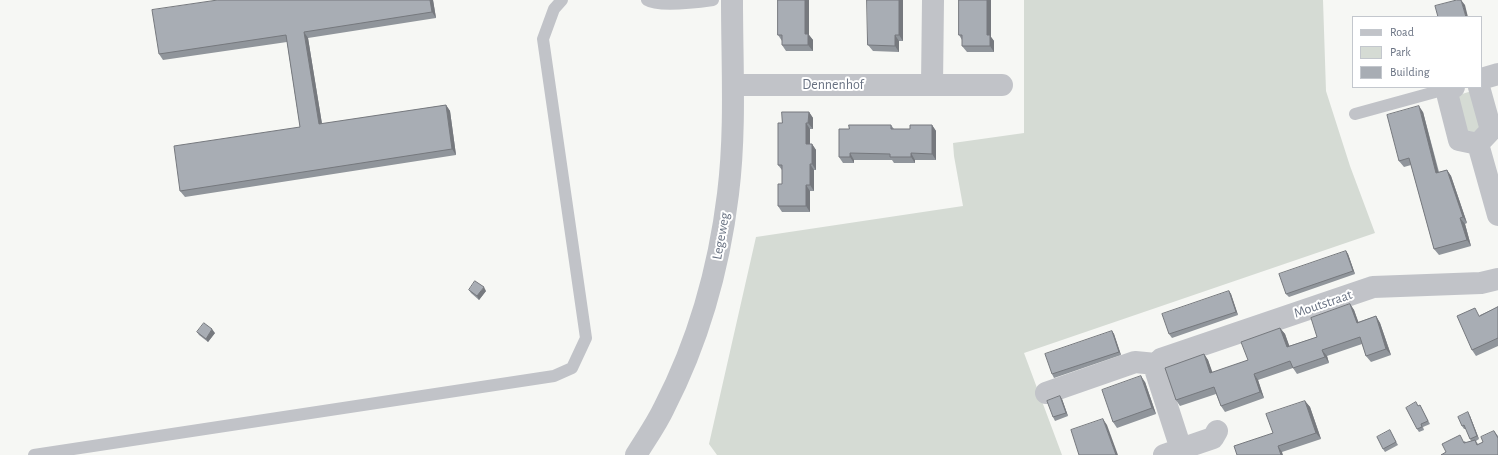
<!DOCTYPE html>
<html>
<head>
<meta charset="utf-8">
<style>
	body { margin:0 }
	#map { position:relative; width:1498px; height:455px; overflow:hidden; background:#f6f7f4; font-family:"Alegreya Sans",sans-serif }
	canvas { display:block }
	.legend { position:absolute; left:1352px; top:16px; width:130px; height:72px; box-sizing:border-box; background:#fff; border:1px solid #c3c7cd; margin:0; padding:5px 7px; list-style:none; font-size:12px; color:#697282 }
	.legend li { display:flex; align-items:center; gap:8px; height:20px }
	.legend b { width:20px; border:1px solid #c3c7cd }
</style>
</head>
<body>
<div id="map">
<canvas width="1498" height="455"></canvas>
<ul class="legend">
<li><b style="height:5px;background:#c1c3c8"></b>Road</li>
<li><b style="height:11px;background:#d5dbd4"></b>Park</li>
<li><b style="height:11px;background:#a8adb4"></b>Building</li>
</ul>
</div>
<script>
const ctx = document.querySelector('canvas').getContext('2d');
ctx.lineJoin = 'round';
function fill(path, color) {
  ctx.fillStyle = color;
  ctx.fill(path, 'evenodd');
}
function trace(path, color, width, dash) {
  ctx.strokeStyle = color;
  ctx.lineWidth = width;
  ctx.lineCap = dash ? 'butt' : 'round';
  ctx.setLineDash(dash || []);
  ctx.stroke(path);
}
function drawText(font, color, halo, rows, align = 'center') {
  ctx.font = font + ' "Alegreya Sans",sans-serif';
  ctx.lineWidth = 4;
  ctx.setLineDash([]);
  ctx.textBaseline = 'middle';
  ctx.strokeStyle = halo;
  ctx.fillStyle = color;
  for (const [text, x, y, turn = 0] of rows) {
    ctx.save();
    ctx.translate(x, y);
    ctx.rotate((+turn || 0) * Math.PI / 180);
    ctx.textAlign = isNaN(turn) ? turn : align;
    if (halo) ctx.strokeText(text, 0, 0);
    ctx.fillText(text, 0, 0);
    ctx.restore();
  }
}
const green = new Path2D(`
	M1024 0H1323L1326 91 1350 166 1375 233 1024 353 1062 455H717L709 444 756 237 963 206 954 156 953 143 1024 133Z
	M1472 91 1484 131 1466 136 1455 96Z`);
const lane = new Path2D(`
	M647 0C658 7 699 2 713 0
	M1355 114 1446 89
	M34 455 554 376 572 368 586 338 543 39 554 9 562 0`);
const street = new Path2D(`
	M1481 79 1498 74
	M733 85H1002
	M932 85 933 0
	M1454 87 1446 89 1459 140 1478 144
	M1478 144 1498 215
	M1478 144 1491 130 1479 87
	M1156 364V372L1181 449 1213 438 1217 431
	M1046 393 1135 362 1156 364 1161 359 1373 287 1481 283 1498 279
	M636 455C645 440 656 425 664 408 698 342 719 268 728 194 736 130 732 65 732 0
	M1164 455 1181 449`);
const wall = new Path2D(`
	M218 0H433L436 18 308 38 322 124 446 105 450 111 456 155 185 197 180 191 300 127 287 42 163 60 159 54Z
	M809 0V35L813 40V51H786L782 45V41L778 35Z
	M903 0V41H899V52L873 51 868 45Z
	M959 0H995H991V37L994 41V52H967L962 46V40L959 35Z
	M809 112 813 118V129H810V144H812L816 150V170H814V191H810V212H782L778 206 782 184V170L778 165 782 123Z
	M1423 112 1439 172 1447 170 1451 176 1467 223 1465 224 1471 246 1439 255 1434 249 1411 165 1404 167 1399 161Z
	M891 125 894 129H910L932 125 936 131V160H915V163H894L892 160H854V163H843L839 157 849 129Z
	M1346 251 1348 254 1355 274 1289 297 1286 294Z
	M469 290 486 291 479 300 471 293Z
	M1229 291 1231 294 1238 315 1172 338 1169 334Z
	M1350 304 1354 310 1358 322 1376 316 1380 323 1391 355 1371 362 1366 356 1362 344 1327 356 1329 363 1297 374 1293 368 1258 380 1264 398 1225 412 1221 406 1216 394 1180 406 1176 400 1204 354 1208 360 1212 373 1248 360 1280 328 1285 334 1289 346 1317 337Z
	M1498 307V346L1476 356 1472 350 1480 315Z
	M1112 331 1114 334 1121 355 1054 378 1052 374Z
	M197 332 215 333 208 342 199 335Z
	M1145 382 1156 414 1117 428 1113 422Z
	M1062 399 1068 416 1055 421 1053 417Z
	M1305 401 1310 407 1321 439 1282 452 1237 455 1273 433Z
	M1420 405 1430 424 1423 427 1424 430 1419 432 1417 429 1418 406Z
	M1470 416 1479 439 1476 441 1478 444 1483 442 1494 431 1498 436V455L1446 452 1465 441 1466 443 1471 441 1466 429H1464L1462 426Z
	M1392 434 1398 445 1385 452 1383 449Z`);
const shadedWall = new Path2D(`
	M430 0H433L436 18 432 12Z
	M805 0H809V35L813 40V51L808 45 805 34Z
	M899 0H903V41L899 35Z
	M987 0H991V37L994 41V52L990 46 987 35Z
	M1461 0 1465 5 1468 17H1466Z
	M304 32 308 38 323 130 319 124Z
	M895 35 899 41V52L895 46Z
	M446 105 450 111 456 155 452 149Z
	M1419 106 1423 112 1440 179 1436 173Z
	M809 112 813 118V129L808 123Z
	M806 123 810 129V150L806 144Z
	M932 125 936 131V160L932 154Z
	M812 144 816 150V170L812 164Z
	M850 153 854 160V163L850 157Z
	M911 153 915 160V163L911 157Z
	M810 164 814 170V191L810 185Z
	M1447 170 1451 176 1467 223 1463 217Z
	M806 185 810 191V212L806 206Z
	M1460 218 1465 224 1471 246 1467 240Z
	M1346 251 1348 254 1355 274 1353 271Z
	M484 287 486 291 479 300 477 296Z
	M1229 291 1231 294 1238 315 1236 312Z
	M1350 304 1354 310 1361 329 1357 323Z
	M1376 316 1380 323 1391 355 1386 349Z
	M1280 328 1285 334 1292 353 1287 347Z
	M212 329 215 333 208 342 206 339Z
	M1112 331 1114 334 1121 355 1119 352Z
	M1322 350 1327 356 1329 363 1325 357Z
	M1204 354 1208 360 1215 379 1210 373Z
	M1254 374 1258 380 1264 398 1260 392Z
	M1141 376 1145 382 1156 414 1152 408Z
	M1060 396 1062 399 1068 416 1066 413Z
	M1305 401 1310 407 1321 439 1316 433Z
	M1468 412 1470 416 1479 439 1477 436Z
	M1103 419 1107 425 1118 455H1116Z
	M1278 446 1282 452 1283 455H1281Z`);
const building = new Path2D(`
	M218 0H430L432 12 304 32 319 124 446 105 452 149 180 191 174 146 300 127 286 35 159 54 152 10Z
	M778 0H805V34H808V45H782V35H778Z
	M867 0H899V35H895V46L868 45Z
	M959 0H987V35H990V46H962V35H959Z
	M1457 0H1461L1466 17H1436H1438L1435 6Z
	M1419 106 1436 173 1447 170 1463 217 1460 218 1467 240 1434 249 1409 158 1399 161 1387 115Z
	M782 112H809L808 123H806V144H812V164H810V185H806V206H778V184H782V165H778V123H782Z
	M849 125H891V129H910V125H932V154L911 153V157H890V154L850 153V157H839V129H849Z
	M1346 251 1353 271 1286 294 1279 274Z
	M475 281 484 287 477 296 469 290Z
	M1229 291 1236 312 1169 334 1162 314Z
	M1350 304 1357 323 1376 316 1386 349 1366 356 1360 337 1322 350 1325 357 1293 368 1290 361 1254 374 1260 392 1221 406 1214 387 1176 400 1165 368 1204 354 1210 373 1248 360 1241 342 1280 328 1287 347 1317 337 1311 318Z
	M1498 307V338L1472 350 1457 316 1475 308 1479 316Z
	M204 323 212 329 206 339 197 332Z
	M1112 331 1119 352 1052 374 1045 354Z
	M1141 376 1152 408 1113 422 1102 390Z
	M1060 396 1066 413 1053 417 1047 401Z
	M1305 401 1316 433 1278 446 1281 455H1237L1234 446 1273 433 1266 414Z
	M1416 402 1418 406 1420 405 1428 421 1421 424 1422 427 1417 429 1406 408Z
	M1468 412 1477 436 1470 439 1464 425 1462 426 1458 417Z
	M1103 419 1116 455H1079L1071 430Z
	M1390 430 1396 442 1383 449 1377 437Z
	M1494 431 1498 438V455H1441L1446 452 1442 444 1460 435 1464 443 1475 440 1477 445 1483 442 1481 437Z`);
const streetNames = [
	["Dennenhof",833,85],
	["Legeweg",721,236,-80],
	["Moutstraat",1323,304,-19]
];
fill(green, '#d5dbd4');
trace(lane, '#c1c3c8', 12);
trace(street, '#c1c3c8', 22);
fill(wall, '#90959b');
fill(shadedWall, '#76797e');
fill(building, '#a8adb4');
trace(building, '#76797e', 1);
drawText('14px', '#697282', '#fff', streetNames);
</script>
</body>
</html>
